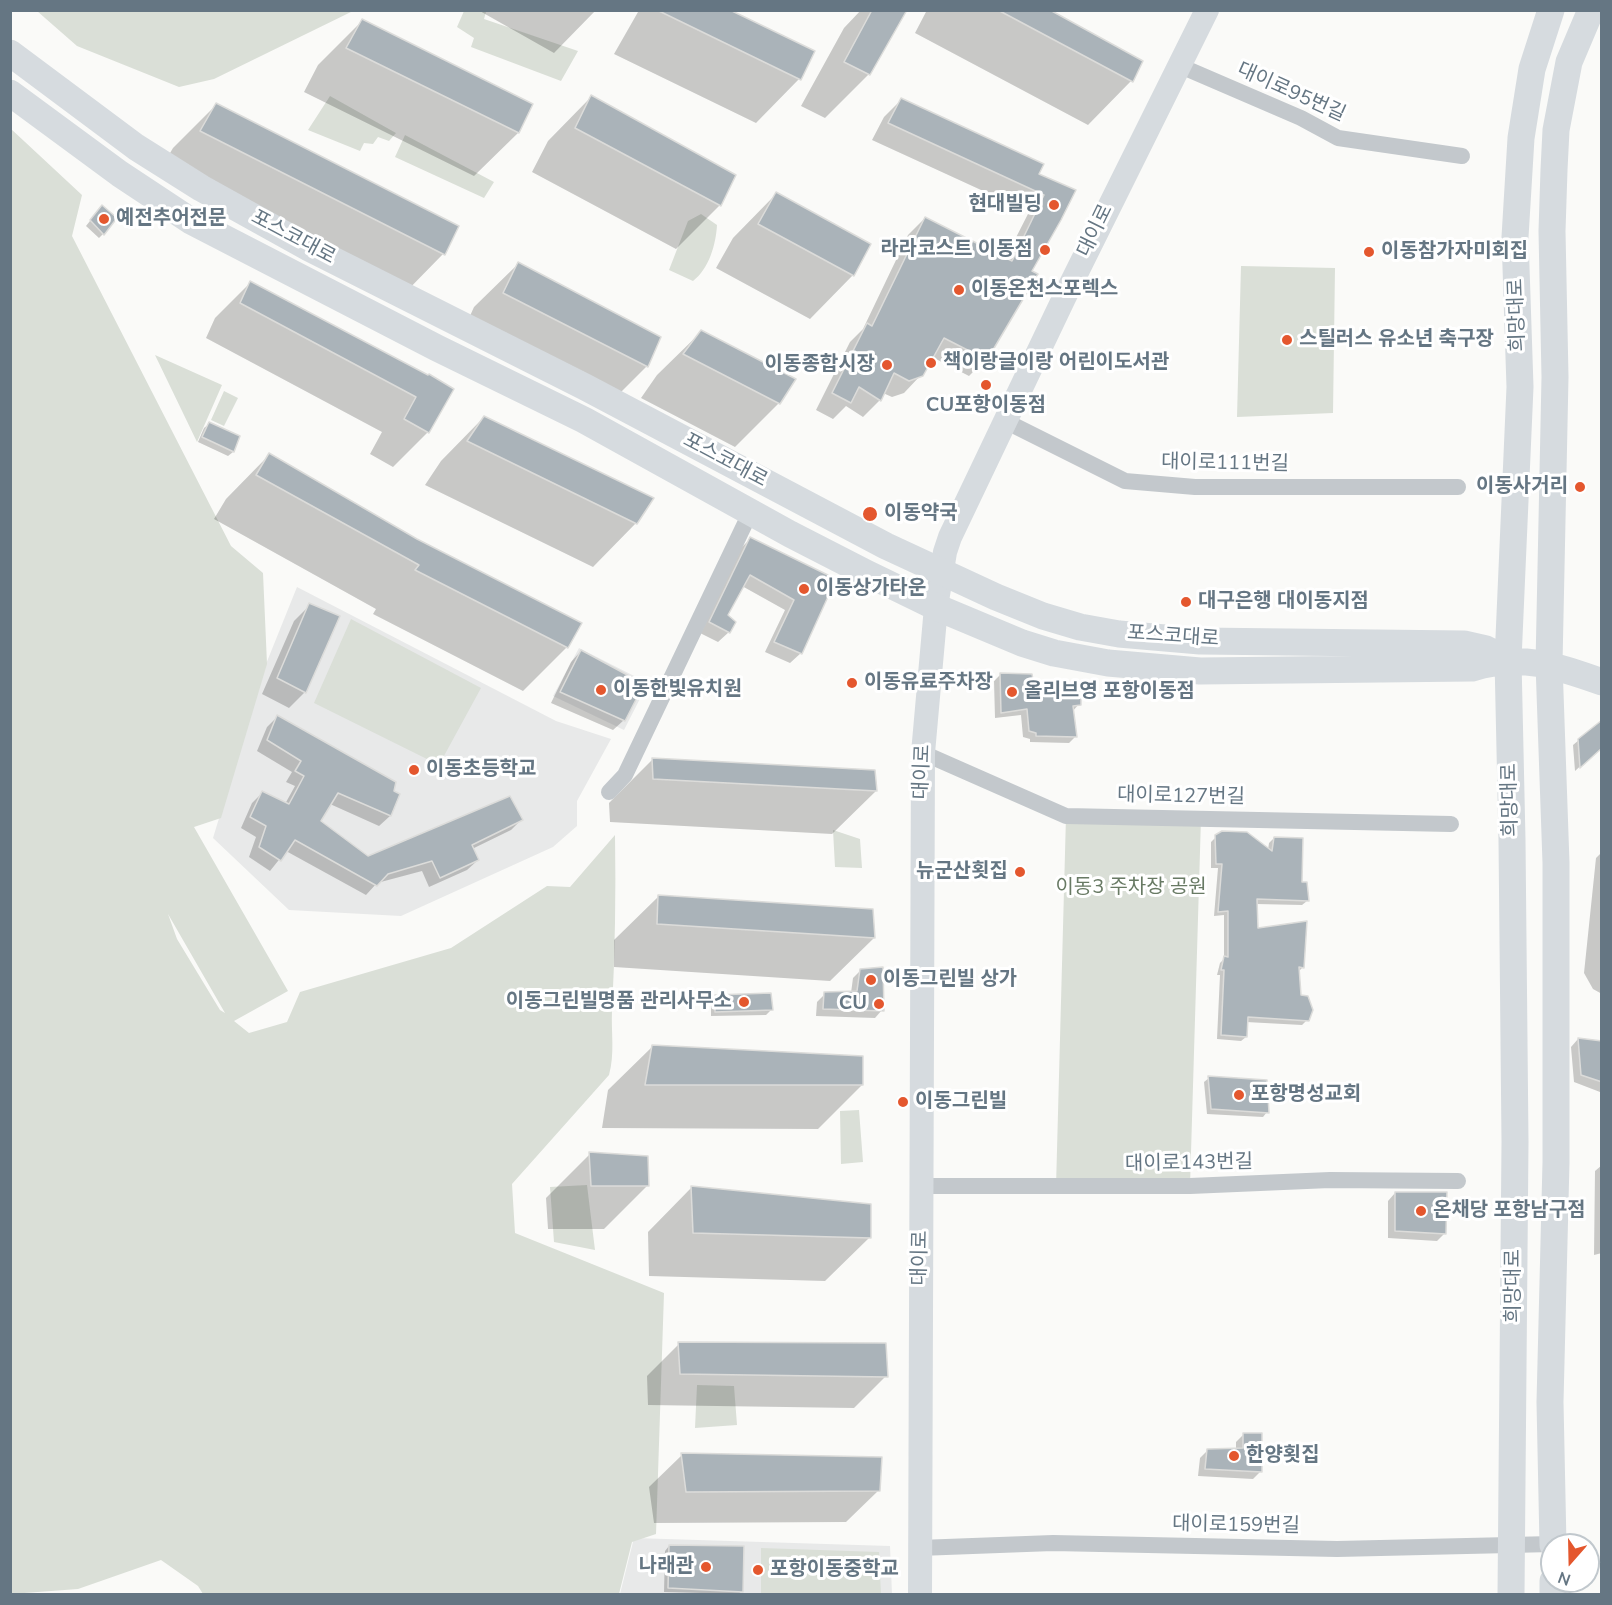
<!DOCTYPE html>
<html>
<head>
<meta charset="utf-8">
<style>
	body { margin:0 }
	#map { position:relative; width:1612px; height:1605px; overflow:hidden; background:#fafaf8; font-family:"Nunito Sans",sans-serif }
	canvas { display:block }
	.frame { position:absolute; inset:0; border:12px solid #657683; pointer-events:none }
	.north { position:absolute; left:1540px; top:1533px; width:60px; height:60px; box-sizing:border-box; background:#fff; border:2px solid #c1c8cd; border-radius:50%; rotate:200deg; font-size:16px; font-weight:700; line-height:24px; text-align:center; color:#657683 }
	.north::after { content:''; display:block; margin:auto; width:21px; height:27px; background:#e4572e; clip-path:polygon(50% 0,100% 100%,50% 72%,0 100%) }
</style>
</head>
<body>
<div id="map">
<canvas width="1612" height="1605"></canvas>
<div class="frame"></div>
<div class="north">N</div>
</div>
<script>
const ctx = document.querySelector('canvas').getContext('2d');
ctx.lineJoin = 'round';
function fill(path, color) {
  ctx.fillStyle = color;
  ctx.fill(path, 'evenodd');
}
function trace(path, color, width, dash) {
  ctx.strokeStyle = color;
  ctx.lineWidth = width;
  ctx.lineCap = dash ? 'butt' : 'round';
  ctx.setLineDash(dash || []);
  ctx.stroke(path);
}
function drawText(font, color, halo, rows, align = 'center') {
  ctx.font = font + ' "Nunito Sans","Noto Sans KR",sans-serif';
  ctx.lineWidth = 6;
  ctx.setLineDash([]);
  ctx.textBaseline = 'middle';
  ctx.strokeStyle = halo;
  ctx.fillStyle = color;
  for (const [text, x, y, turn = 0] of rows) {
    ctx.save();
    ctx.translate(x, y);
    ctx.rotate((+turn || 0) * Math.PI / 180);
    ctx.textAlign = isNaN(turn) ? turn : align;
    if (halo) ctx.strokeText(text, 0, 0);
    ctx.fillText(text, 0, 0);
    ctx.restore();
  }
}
const built = new Path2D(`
	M297 587 556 721 611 739 577 801V826L553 847 401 916 289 910 213 838 266 664Z
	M579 648 648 683 624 730 553 696Z
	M634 1538 890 1546 892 1594H620Z`);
const green = new Path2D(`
	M37 11H353L214 79 179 87 77 46Z
	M464 11 486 12 484 19 578 51 561 81 471 47 474 38 457 27Z
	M330 96 396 133 389 141 378 137 373 144 364 143 360 151 308 130Z
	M10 128 82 195 72 236 231 546 263 573 267 664 221 818 194 827 288 991 234 1021 249 1033 287 1022 300 992 451 948 547 886 570 887 615 835C616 894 615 952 612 1011 611 1032 615 1054 609 1075L512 1184 515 1233 664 1293 656 1534 632 1542 619 1594H203L198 1586 161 1560 78 1589 11 1594ZM168 914 225 1013 220 1010 177 939Z
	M405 135 494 182 484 198 395 157Z
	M701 214 717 225C716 244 709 269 693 281L669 270 688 221Z
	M1241 266 1335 268 1333 413 1237 417Z
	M155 355 222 385 197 442Z
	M224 391 238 398 224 426 211 420Z
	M351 619 481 688 439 765 314 703Z
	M1066 816 1201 818 1190 1186 1056 1187Z
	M833 830 860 839 862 868 835 867Z
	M859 1110 863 1162 841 1164 840 1111Z
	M587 1185 595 1250 554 1242 550 1187Z
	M697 1385 734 1386 737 1425 695 1428Z
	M761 1548 879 1552 881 1594H761Z`);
const shadow = new Path2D(`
	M478 10H596L554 53Z
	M635 10H727L813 52 799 79 756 123 614 54 638 12Z
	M861 10H905L869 74 825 118 801 106 844 28Z
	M927 10H1046L1131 81 1088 125 915 33Z
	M362 21 531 105 518 133 474 176 304 92 318 65Z
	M591 97 734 176 720 205 676 249 532 172 548 141Z
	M901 100 1037 175 1074 190 986 359 969 376 932 357 921 375 904 393 892 397 883 393 880 400 863 417 846 406 833 419 816 410 850 342 863 329 908 235 925 218 1005 259 1029 212 872 140 884 117Z
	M216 105 457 227 443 254 400 298 157 175 173 148Z
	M776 194 853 275 810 319 716 268 733 238Z
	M97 212 103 234 99 238 86 226Z
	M518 264 647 366 603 410 461 336 474 307Z
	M250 283 452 389 428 432 393 467 370 454 382 432 206 338 215 318Z
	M701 332 779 403 735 447 641 398 657 375Z
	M484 417 636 523 593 567 425 485 441 461Z
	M209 424 238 437 233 452 228 456 198 442 204 428Z
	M269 455 567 647 523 691 373 614 376 609 214 519 226 499Z
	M751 538 834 580 801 653 790 663 765 652 785 610 742 586 726 615 729 632 718 642 700 633 740 549Z
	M310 605 305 692 289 708 262 694 294 621Z
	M581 651 624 720 613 730 551 703 571 662Z
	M1000 675 1032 682 1079 704 1072 712 1075 737 1069 743 1030 742V739L1023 737 1021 715 995 718 994 681Z
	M277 717 398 795 390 816 379 826 330 804 319 821 368 858 521 820 511 830 472 849 478 860 467 870 429 887 422 871 377 883 366 895 286 851 270 871 249 857 256 837 241 828 252 803 262 793 285 804 295 786 286 782 292 772 257 751 267 727Z
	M1579 740 1602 746 1575 771 1573 745Z
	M653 759 876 791 832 834 610 822 609 803Z
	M1216 837 1268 850 1269 843 1274 838 1300 883 1307 901 1302 905 1256 904 1257 930 1303 967 1298 972 1299 997 1307 1020 1302 1025 1246 1022V1037L1241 1041 1217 1039 1220 975H1217L1220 963 1224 959V915L1214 916 1218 868H1211V842Z
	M1602 852V994L1593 989 1584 973 1596 858Z
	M658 897 874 938 830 981 614 967V940Z
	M861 970 882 1010 875 1018 816 1016 817 1002 825 994 851 993 853 978Z
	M716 996 771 1010 766 1015 711 1016V1001Z
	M1578 1039 1602 1042V1090L1600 1092 1574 1082 1571 1047Z
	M652 1047 862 1085 818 1129 602 1128 608 1090Z
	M1209 1078 1267 1112 1263 1117 1207 1114 1204 1082Z
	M590 1154 648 1185 604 1229H548L546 1198Z
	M1602 1165V1253L1594 1255 1595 1171Z
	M691 1188 869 1238 825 1281 649 1276 648 1232Z
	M1395 1193 1445 1233 1437 1241 1388 1238V1201Z
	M679 1344 886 1376 854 1408 648 1405 647 1376Z
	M1244 1434 1261 1471 1253 1479 1198 1476 1200 1458 1208 1450H1236V1442Z
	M682 1455 879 1490 846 1522 654 1523 649 1487Z
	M669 1546 742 1591 738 1594 664 1592 665 1551Z`);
const building = new Path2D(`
	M657 10H730L815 51 801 80Z
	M872 10H907L870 75 844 62Z
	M998 10H1050L1143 61 1133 82Z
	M362 19 533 104 519 133 346 48Z
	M591 95 736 175 721 206 575 128Z
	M901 98 1044 164 1039 174 1076 190 1061 220 1032 271 1038 274 987 360 944 338 923 376 909 381 894 373 881 401 859 387 851 403 832 393 867 323 872 326 925 217 1012 261 1044 195 888 123Z
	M216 103 459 226 445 255 200 131Z
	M776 192 871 244 854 276 758 224Z
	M102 205 117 218 104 235 90 220Z
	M518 262 661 337 648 367 503 293Z
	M250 281 428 375 429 374 454 389 429 433 404 419 416 397 240 303Z
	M701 330 796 379 780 404 683 354Z
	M484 416 654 498 637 524 467 441Z
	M209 422 240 436 234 452 202 437Z
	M269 453 417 539 582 623 568 648 415 570 419 565 256 475Z
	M750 537 836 579 802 654 774 642 794 600 750 575 728 615 736 622 730 633 709 622Z
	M309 603 340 616 306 693 277 678Z
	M581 650 644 684 625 721 560 692Z
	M1000 673 1032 674 1033 680 1049 684 1074 682 1081 686V705L1073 706 1077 737 1036 736V733L1029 731 1027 709 1001 713Z
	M277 715 396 782 394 791 400 794 391 816 338 793 321 821 368 856 510 796 523 820 472 845 479 860 440 878 432 861 388 874 377 886 295 840 281 861 259 847 266 826 250 817 262 791 289 804 304 776 295 771 301 761 267 740Z
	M1602 720V748L1580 768 1578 739Z
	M652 758 875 770 877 791 653 779Z
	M1222 831 1247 832 1272 851 1274 837 1303 838 1302 882H1307L1309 901 1257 899 1258 928 1307 921 1304 968 1299 967 1301 995 1308 996 1313 1010 1309 1021 1248 1017 1247 1037 1221 1035 1224 970H1221L1224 956 1228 957V911L1218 912 1222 864H1216L1215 835Z
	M658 895 873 909 875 938 657 924Z
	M883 967 884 1011 823 1009 824 992 857 991 860 969Z
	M771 993 773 1010 715 1012V995Z
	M1578 1038 1602 1041V1082L1581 1075Z
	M652 1045 863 1056V1085H645Z
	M1208 1076 1267 1080 1269 1113 1211 1109Z
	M589 1152 648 1156 649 1186H591Z
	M691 1186 871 1204V1238L693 1233Z
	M1395 1192H1447L1446 1234 1395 1231Z
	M678 1342 886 1343 888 1377 680 1374Z
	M1243 1433H1262V1472L1205 1469 1207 1449 1243 1448Z
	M681 1453 882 1457 880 1491 686 1492Z
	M669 1545 744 1546 743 1592 668 1588Z`);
const street = new Path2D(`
	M1178 65 1301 118 1338 138 1462 156
	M1005 421 1125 481 1195 487H1458
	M923 753 1066 816 1451 824
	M609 792 625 775 751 511
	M921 1186H1190L1330 1180 1458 1181
	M919 1548 1053 1543 1337 1549 1553 1544`);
const secondary = new Path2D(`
	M920 1594 923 753 936 607 945 552 950 537 1064 298 1207 10`);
const primary = new Path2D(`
	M10 53 136 147 201 188 309 248 585 387 886 546 996 597 1043 616 1080 627 1119 634 1200 641 1464 644 1486 649 1508 660
	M10 93 120 174 191 221 437 348 584 420 790 534 866 573 936 607 1022 643 1054 653 1108 663 1200 671 1472 668C1520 653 1557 666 1602 682
	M1553 1545 1550 1402 1556 1162V863L1549 664 1555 377 1552 231 1554 170 1556 130 1569 62 1591 10
	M1511 1594 1515 1142 1512 840 1508 660 1520 387 1515 237 1521 138 1532 69 1551 10
	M1553 1594V1581`);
const markers = [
	[1054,205,6,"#e4572e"],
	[104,219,6,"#e4572e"],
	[1045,250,6,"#e4572e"],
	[1369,252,6,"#e4572e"],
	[959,290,6,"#e4572e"],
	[1287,340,6,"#e4572e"],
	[931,363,6,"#e4572e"],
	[887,365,6,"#e4572e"],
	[986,385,6,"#e4572e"],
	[1580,487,6,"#e4572e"],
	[870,514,8,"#e4572e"],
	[804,589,6,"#e4572e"],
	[1186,602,6,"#e4572e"],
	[852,683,6,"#e4572e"],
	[601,690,6,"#e4572e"],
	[1012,692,6,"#e4572e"],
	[414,770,6,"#e4572e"],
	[1020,872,6,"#e4572e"],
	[871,980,6,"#e4572e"],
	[744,1002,6,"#e4572e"],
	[879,1004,6,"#e4572e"],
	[1239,1095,6,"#e4572e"],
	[903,1102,6,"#e4572e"],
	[1421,1211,6,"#e4572e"],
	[1234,1456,6,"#e4572e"],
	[706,1567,6,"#e4572e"],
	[758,1570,6,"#e4572e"]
];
const streetNames = [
	["대이로95번길",1291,93,24],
	["대이로",1096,231,-64],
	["포스코대로",293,238,28],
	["희망대로",1518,315,-92],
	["포스코대로",725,461,28],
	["대이로111번길",1225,464,1],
	["포스코대로",1173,637,4],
	["대이로",923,772,-88],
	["대이로127번길",1181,797,1],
	["희망대로",1511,800,-91],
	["대이로143번길",1189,1164,-1],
	["대이로",921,1258,-89],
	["희망대로",1514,1286,-90],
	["대이로159번길",1236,1526,1]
];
const poiNames = [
	["현대빌딩",1042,205,"right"],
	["예전추어전문",116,219],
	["라라코스트 이동점",1033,250,"right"],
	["이동참가자미회집",1381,252],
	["이동온천스포렉스",971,290],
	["스틸러스 유소년 축구장",1299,340],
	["책이랑글이랑 어린이도서관",943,363],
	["이동종합시장",875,365,"right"],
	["CU포항이동점",986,406,"center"],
	["이동사거리",1568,487,"right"],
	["이동약국",884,514],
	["이동상가타운",816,589],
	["대구은행 대이동지점",1198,602],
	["이동유료주차장",864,683],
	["이동한빛유치원",613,690],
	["올리브영 포항이동점",1024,692],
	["이동초등학교",426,770],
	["뉴군산횟집",1008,872,"right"],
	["이동그린빌 상가",883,980],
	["이동그린빌명품 관리사무소",732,1002,"right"],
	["CU",867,1004,"right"],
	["포항명성교회",1251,1095],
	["이동그린빌",915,1102],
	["온채당 포항남구점",1433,1211],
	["한양횟집",1246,1456],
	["나래관",694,1567,"right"],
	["포항이동중학교",770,1570]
];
const parkNames = [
	["이동3 주차장 공원",1131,888]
];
fill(built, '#e8e9e9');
fill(green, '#dadfd7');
fill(shadow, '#0003');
fill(building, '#aab3b9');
trace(building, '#dcdcda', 1.5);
trace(street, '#c3c8cc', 16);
trace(secondary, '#d6dbdf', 24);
trace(primary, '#d6dbdf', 27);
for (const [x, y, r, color] of markers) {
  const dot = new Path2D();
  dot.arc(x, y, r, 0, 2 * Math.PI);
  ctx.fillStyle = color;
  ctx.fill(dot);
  trace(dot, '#fff', 2);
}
drawText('20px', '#657683', '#fff', streetNames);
drawText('bold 20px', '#657683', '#fff', poiNames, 'left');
drawText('20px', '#687a64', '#fff', parkNames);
</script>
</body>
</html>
